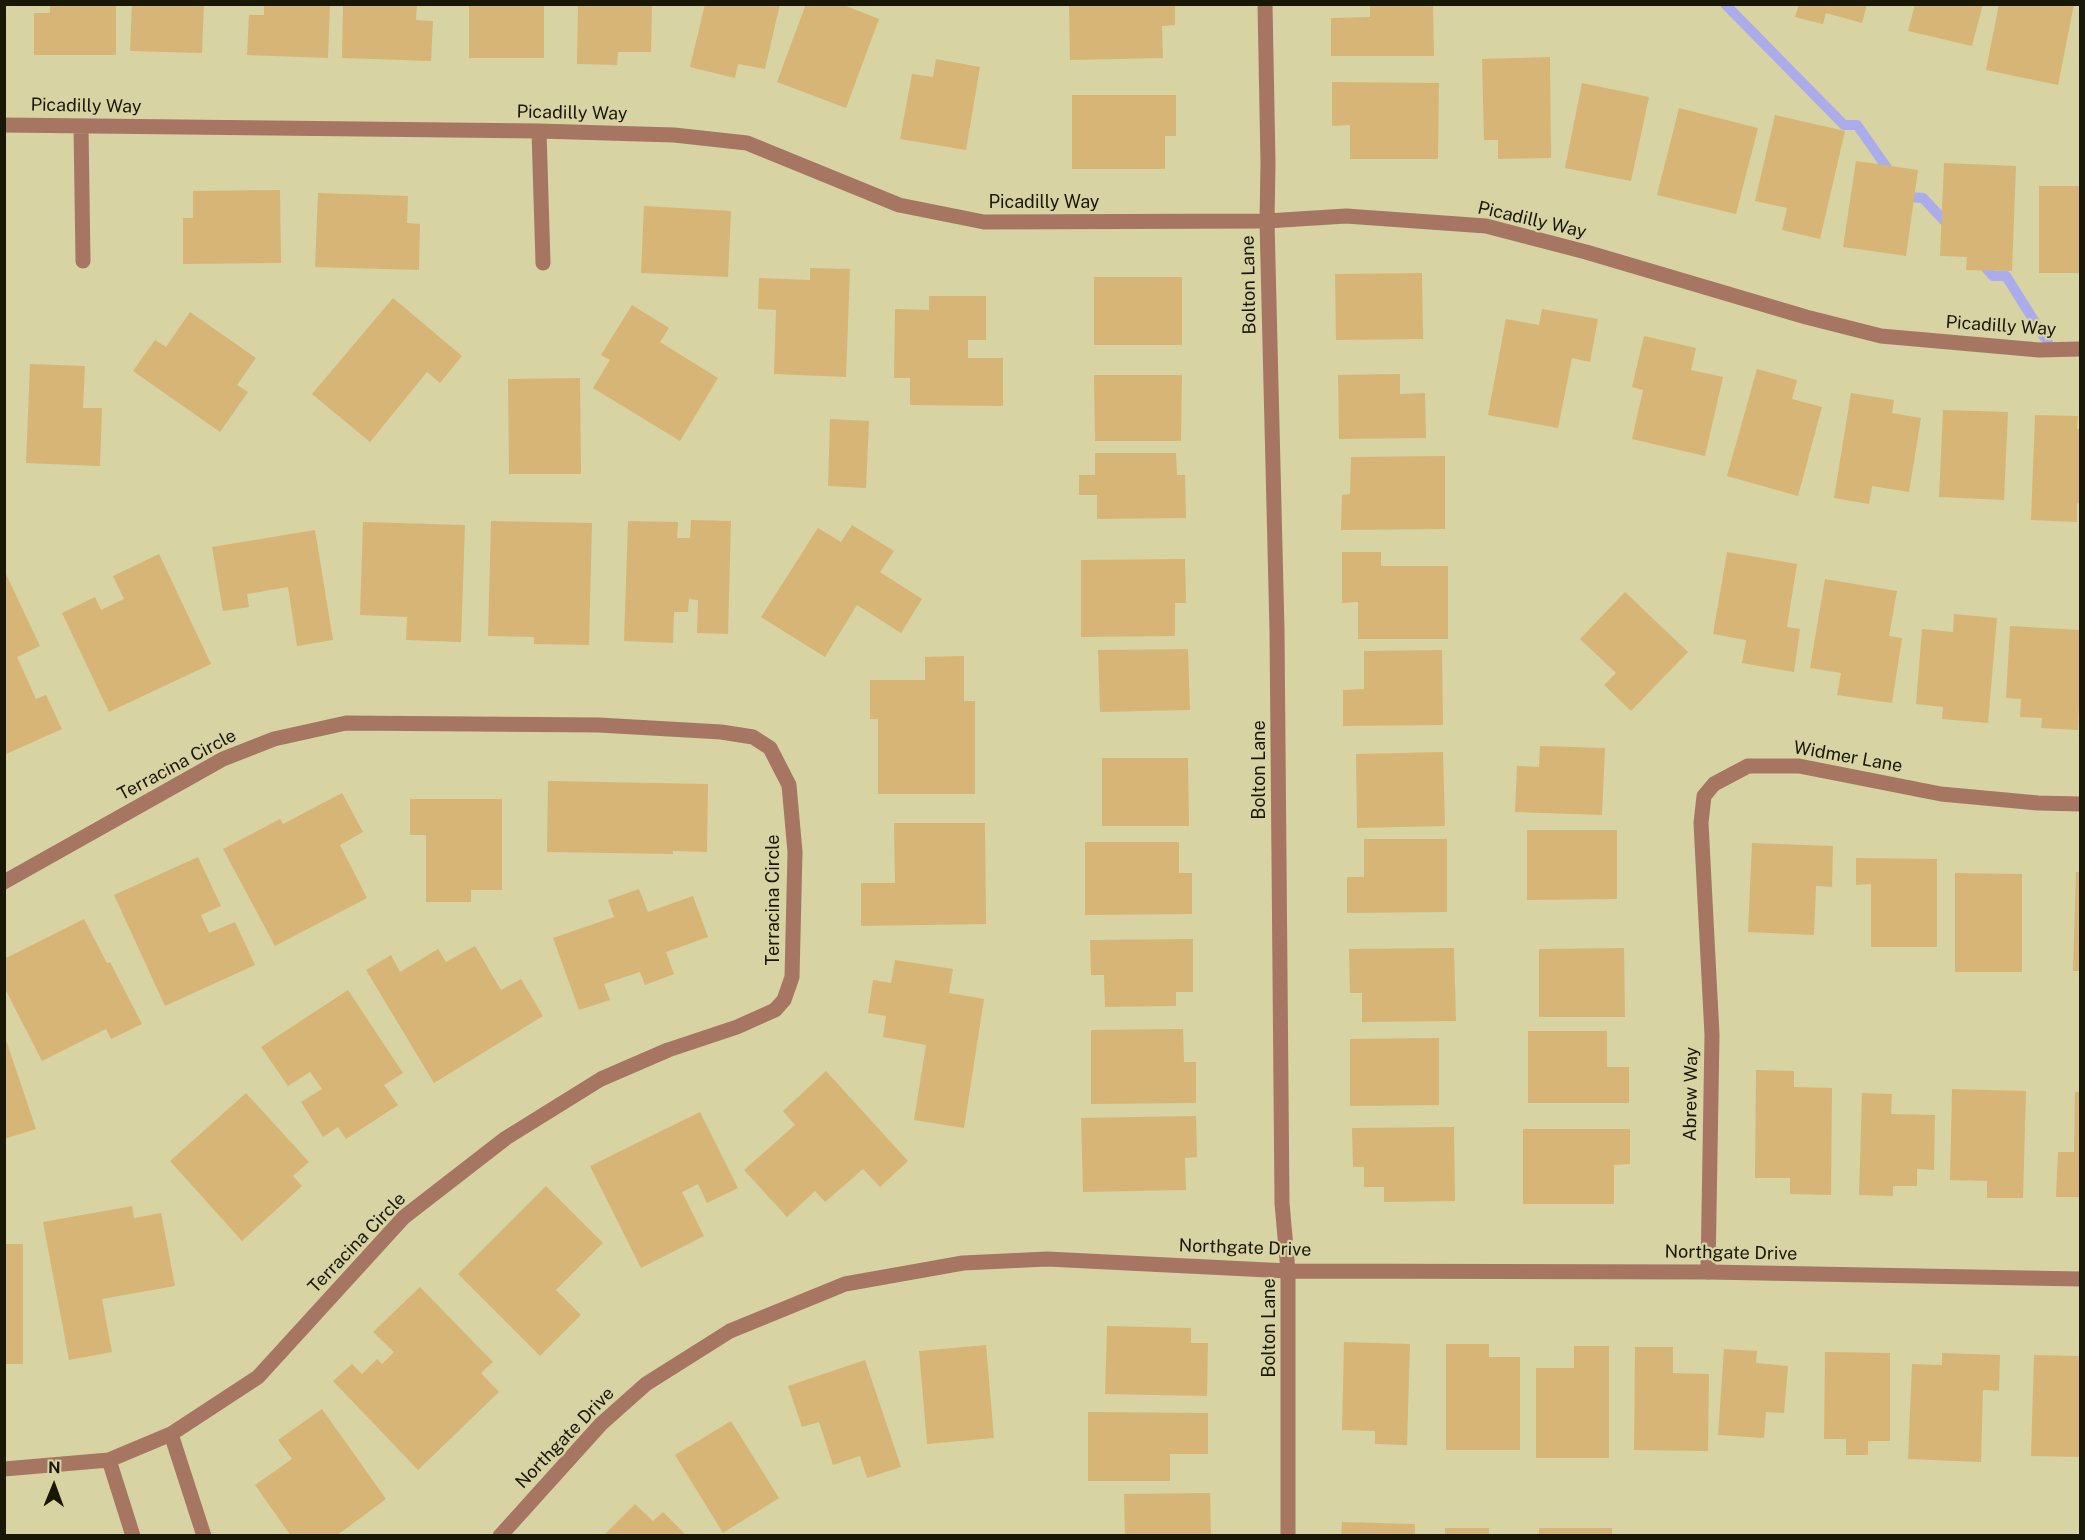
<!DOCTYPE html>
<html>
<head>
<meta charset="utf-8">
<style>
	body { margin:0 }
	#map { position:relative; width:2085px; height:1540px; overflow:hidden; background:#d8d3a2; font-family:"Public Sans",sans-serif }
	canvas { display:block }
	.frame { position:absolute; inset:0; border:6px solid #191705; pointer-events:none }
	.north { position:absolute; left:24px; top:1456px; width:60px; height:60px; -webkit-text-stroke:4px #d8d3a2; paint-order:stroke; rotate:1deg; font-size:16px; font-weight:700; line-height:24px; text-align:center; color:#191705 }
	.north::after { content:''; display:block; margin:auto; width:21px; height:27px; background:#191705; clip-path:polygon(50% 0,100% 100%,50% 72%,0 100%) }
</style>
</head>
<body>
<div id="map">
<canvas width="2085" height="1540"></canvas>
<div class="frame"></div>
<div class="north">N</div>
</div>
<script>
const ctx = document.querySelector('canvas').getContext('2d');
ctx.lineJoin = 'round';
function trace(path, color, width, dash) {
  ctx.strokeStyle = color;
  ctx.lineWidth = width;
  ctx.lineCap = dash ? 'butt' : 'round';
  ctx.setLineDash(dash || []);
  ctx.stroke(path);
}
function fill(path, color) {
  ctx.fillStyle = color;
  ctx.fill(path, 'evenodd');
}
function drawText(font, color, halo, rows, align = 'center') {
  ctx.font = font + ' "Public Sans",sans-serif';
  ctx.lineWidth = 4.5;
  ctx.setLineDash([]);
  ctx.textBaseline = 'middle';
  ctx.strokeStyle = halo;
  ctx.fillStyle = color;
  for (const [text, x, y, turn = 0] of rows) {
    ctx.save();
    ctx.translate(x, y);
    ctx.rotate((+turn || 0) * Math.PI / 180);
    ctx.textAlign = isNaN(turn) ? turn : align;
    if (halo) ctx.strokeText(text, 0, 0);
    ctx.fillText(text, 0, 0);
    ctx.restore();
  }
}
const stream = new Path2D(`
	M1725 4 1844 125H1857L1892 175
	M1904 193 1908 197 1923 198 1951 228
	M1979 260 1993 276H2006L2053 351H2056`);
const building = new Path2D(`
	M50 4H116V55H34V13H50Z
	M132 4H204L202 53 130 51Z
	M264 4H330L328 58 247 55 249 15H264Z
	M343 4H417L416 20 433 21 431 61 342 58Z
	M578 4H652L651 52H618L617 65 577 64Z
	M705 4H780L765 69 738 64 735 78 690 67Z
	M806 4H841L879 19 846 108 777 82Z
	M1069 4H1175V25L1162 26 1163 58 1070 60Z
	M1370 4H1433L1434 56H1331V18L1370 17Z
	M1799 4H1867L1862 23 1826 13 1823 24 1795 17Z
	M1915 4H1983L1972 46 1908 31Z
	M1999 4H2074L2058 85 1986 70Z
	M469 5H544V58H469Z
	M1550 57 1551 158 1498 159V140H1484L1482 59Z
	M936 59 980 67 966 150 900 139 912 74 933 77Z
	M1332 82 1439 83 1438 159H1350V125L1332 126Z
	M1582 83 1649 97 1631 181 1565 168Z
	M1072 95H1176V136H1165V169H1072Z
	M1679 108 1758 128 1736 214 1657 195Z
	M1775 115 1845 131 1820 239 1782 230 1787 208 1755 201Z
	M1856 161 1918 170 1906 256 1843 247Z
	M1944 163 2016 166 2012 271 1966 270 1967 257 1940 256Z
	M2039 186H2080V273H2039Z
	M280 190 281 263 183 264V218H193V191Z
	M318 193 408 196 407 223 420 224 419 270 315 267Z
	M644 206 731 211 728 277 641 273Z
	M810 268 850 269 846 377 774 374 776 310 758 309 759 278 810 280Z
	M1422 273 1423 339 1336 340 1335 274Z
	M1094 277H1182V345H1094Z
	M929 296H986V340H968V358H1003V406L910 405V378H894L895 309 929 310Z
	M393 298 462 356 440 383 427 372 370 442 312 394Z
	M632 305 669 328 660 342 718 378 680 441 593 388 610 360 601 355Z
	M1542 309 1598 319 1590 362 1572 358 1558 428 1488 415 1506 319 1539 325Z
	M190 312 256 358 237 385 248 392 220 432 133 371 155 340 166 347Z
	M1644 336 1696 348 1691 370 1723 377 1705 456 1632 439 1643 390 1632 387Z
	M30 364 85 366 83 408H102L100 466 26 463Z
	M1757 369 1797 380 1792 399 1822 407 1798 496 1727 476Z
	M1400 374V394L1425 393 1426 438 1339 439 1338 375Z
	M1094 375H1182L1181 441H1095Z
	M580 378 581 474H509L508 379Z
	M1851 393 1894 400 1892 413 1921 418 1909 492 1872 486 1869 504 1834 498Z
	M1943 410 2008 412 2004 500 1939 497Z
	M2035 415 2078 416 2077 429H2080V504L2077 503V522L2031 520Z
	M830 419 869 421 866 488 828 486Z
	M1095 453H1176L1177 475H1185L1186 518 1097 519V495H1079V475H1095Z
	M1445 456V529L1341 530 1342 495 1350 494 1351 457Z
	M691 520 731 521 728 634 697 633 698 600 689 599 688 612H674L673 643 624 641 628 521 678 522 677 538H690Z
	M491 521 592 523 589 645 534 644V637L488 636Z
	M363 522 465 525 461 642 406 640 407 617 360 615Z
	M852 525 894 551 880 572 922 599 901 633 857 605 825 657 761 617 818 528 841 542Z
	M315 530 333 640 297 646 288 587 247 594 249 607 223 611 212 547Z
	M1342 552H1381V566H1448V639H1358V602L1342 603Z
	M1727 552 1797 564 1787 627 1800 629 1794 672 1742 663 1746 640 1713 634Z
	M159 554 211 664 109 712 62 613 95 597 101 610 124 599 113 576Z
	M1185 559 1186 603H1175V636L1081 637V560Z
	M4 570 40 646 17 657 36 699 46 695 62 729 4 755Z
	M1825 579 1897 591 1889 636 1902 638 1892 703 1837 695 1841 673 1810 668Z
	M1625 592 1688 652 1631 711 1604 685 1616 673 1580 639Z
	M1954 614 1997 618 1988 723 1942 719 1943 707 1916 704 1922 629 1953 632Z
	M2010 626 2080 630V682L2078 730 2041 728 2042 718 2020 717 2021 699 2006 698Z
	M1188 649 1190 710 1100 712 1098 650Z
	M1442 650 1443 725 1343 726V690L1364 689V651Z
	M964 656V701H975V794H878V719H870V680H925V657Z
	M1540 746 1605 748 1602 815 1515 812 1517 766 1539 767Z
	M1443 752 1445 826 1357 828 1356 754Z
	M1102 758H1188L1189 826H1102Z
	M548 781 708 784 707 852 673 851V854L547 852Z
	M342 793 363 832 340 845 367 898 275 946 223 849 280 819 283 824Z
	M410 799H502V890H471V902H426V835H410Z
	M894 823H985L986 924 861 926V883H895Z
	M1527 830H1617V899L1527 900Z
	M1364 839H1447V912L1347 913V877H1364Z
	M1085 842H1179V873H1192V914L1085 915Z
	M1752 843 1833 846 1832 887 1816 886 1814 935 1748 932Z
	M198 857 221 906 201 915 209 933 235 922 255 965 165 1006 114 895Z
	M1856 858 1937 859V947H1871V884L1856 885Z
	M2076 872H2080V971H2073Z
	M1955 873 2022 874V972H1955Z
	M639 889 648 912 693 896 708 937 666 952 674 974 645 985 640 972 604 984 610 1000 579 1010 553 938 614 917 608 900Z
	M84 919 107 963 110 962 142 1024 111 1039 106 1029 42 1061 4 987V959Z
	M1193 939V992H1176V1006L1105 1007 1104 975H1091L1090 940Z
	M475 946 501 990 521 979 543 1016 434 1083 366 970 391 955 400 972 438 949 446 962Z
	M1454 948 1456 1021 1362 1022V993H1350L1349 949Z
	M1624 948 1625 1017H1539V949Z
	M895 960 953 969 949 993 984 999 964 1128 914 1120 926 1045 883 1037 886 1016 868 1013 873 980 891 983Z
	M348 990 403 1073 384 1085 398 1105 346 1139 338 1127 323 1137 301 1102 322 1089 310 1072 288 1086 261 1047Z
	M1183 1029 1184 1062H1196V1103L1091 1104V1030Z
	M1528 1031H1607V1067H1629V1103H1528Z
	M1439 1038V1105L1350 1106V1039Z
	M4 1040H6L36 1129 4 1139Z
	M1756 1070 1794 1071V1087L1832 1088 1831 1195 1790 1194V1178H1755Z
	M826 1071 908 1161 880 1187 863 1169 825 1202 815 1191 787 1217 744 1170 795 1125 783 1111Z
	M1952 1089 2026 1091 2023 1198H1987V1181L1950 1180Z
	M2075 1092H2080V1197H2056L2058 1152H2074Z
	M246 1093 309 1162 293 1176 302 1186 242 1241 170 1161Z
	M1862 1093 1892 1094 1891 1114 1935 1115 1934 1170 1917 1169V1186H1893V1196L1859 1195Z
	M700 1112 738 1188 707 1203 698 1184 682 1192 704 1236 641 1268 590 1166Z
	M1196 1116 1197 1157 1185 1158 1186 1190 1083 1192 1081 1118Z
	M1454 1127 1455 1201 1384 1202V1187H1364V1167H1353L1352 1128Z
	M1523 1129H1630V1164L1614 1165V1204H1523Z
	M546 1186 603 1243 556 1290 581 1315 540 1356 458 1274Z
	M132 1206 134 1218 161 1213 175 1286 102 1299 112 1352 69 1360 43 1222Z
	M4 1244H23V1364H4Z
	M420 1287 493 1362 481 1373 499 1392 418 1470 333 1381 352 1364 362 1374 377 1359 382 1364 394 1352 373 1332Z
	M1107 1326 1191 1328V1343H1208L1207 1396 1105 1394Z
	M1344 1342 1410 1344 1407 1445 1375 1444V1431L1342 1430Z
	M1446 1344H1489V1357H1520V1450H1446Z
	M986 1345 994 1438 927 1444 919 1351Z
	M1574 1346H1609V1458H1536V1368H1574Z
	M1635 1347H1673V1373L1709 1374 1708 1451 1634 1450Z
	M1724 1349 1757 1351 1756 1363 1788 1366 1784 1413 1766 1412 1764 1438 1718 1435Z
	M1825 1352 1890 1353V1441H1868V1455H1846V1439H1824Z
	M1942 1353 2000 1355 1999 1391 1983 1390 1981 1462 1908 1459 1912 1364 1942 1365Z
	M2034 1355 2080 1356V1457L2031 1456Z
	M865 1360 901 1467 867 1478 860 1456 833 1465 819 1422 802 1427 788 1386Z
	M322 1409 386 1499 336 1536H291L255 1485 292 1459 278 1440Z
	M1088 1412 1208 1413V1454H1170V1481H1088Z
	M731 1421 779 1498 723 1533 675 1455Z
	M1210 1493 1211 1536H1125L1124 1494Z
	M635 1504 653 1521 663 1512 687 1536H603Z
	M1342 1522 1415 1524V1536H1341Z
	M1445 1528H1489V1536H1445Z
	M1539 1528H1612V1536H1539Z`);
const minor = new Path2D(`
	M4 125 539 131 674 135 747 143 899 205 984 222 1267 221 1346 216 1486 226 1586 252 1806 317 1881 336 2039 350 2080 349
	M81 126 83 261
	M539 131 543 263
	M4 882 223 759 274 739 346 723 599 725 721 732 753 737 770 748 789 785 795 852 792 977 784 1000 775 1010 737 1027 668 1050 601 1079 506 1138 404 1217 258 1377 171 1434 109 1460 4 1469
	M1708 1272 1712 1035 1701 823 1704 796 1714 784 1748 766H1799L1941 794 2038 803 2080 804
	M171 1434 204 1536
	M109 1460 133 1536`);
const tertiary = new Path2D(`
	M1265 4 1268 163 1267 221 1277 630 1282 1203 1288 1271V1536
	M500 1536 601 1424 646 1384 730 1331 845 1284 963 1263 1047 1259 1288 1271 1708 1272 2080 1279`);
const streetNames = [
	["Picadilly Way",86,106,1],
	["Picadilly Way",572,113,1],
	["Picadilly Way",1044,202],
	["Picadilly Way",1532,220,13],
	["Bolton Lane",1249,285,-91],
	["Picadilly Way",2001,326,4],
	["Widmer Lane",1848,757,10],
	["Terracina Circle",177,765,-28],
	["Bolton Lane",1259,770,-90],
	["Terracina Circle",773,900,-90],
	["Abrew Way",1691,1094,-89],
	["Terracina Circle",357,1243,-46],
	["Northgate Drive",1245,1248,2],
	["Northgate Drive",1731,1253,1],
	["Bolton Lane",1269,1328,-90],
	["Northgate Drive",565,1438,-46]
];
trace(stream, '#aaaceb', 10);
fill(building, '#d7b576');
trace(minor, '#a67663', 15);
trace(tertiary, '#a67663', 15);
drawText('18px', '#191705', '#d8d3a2', streetNames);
</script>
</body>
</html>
